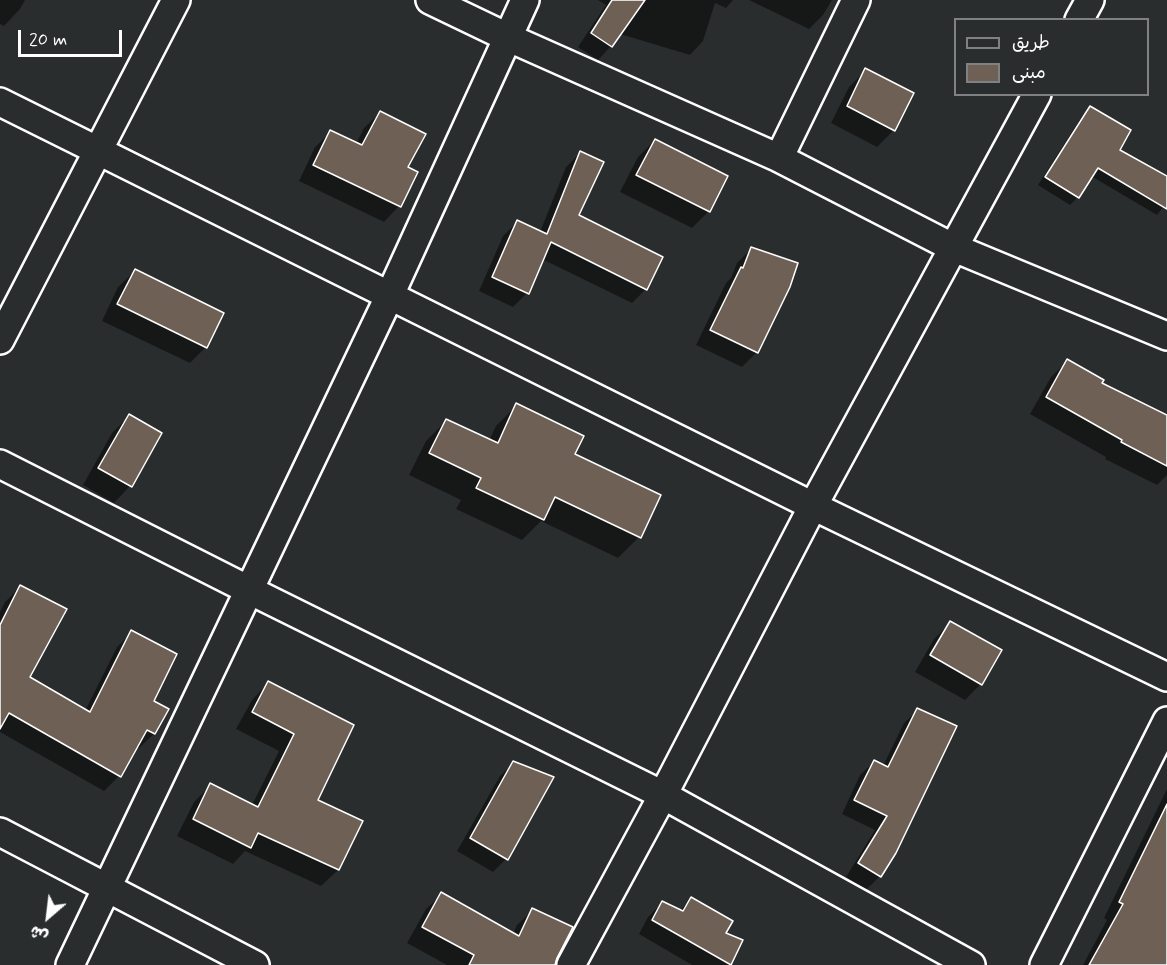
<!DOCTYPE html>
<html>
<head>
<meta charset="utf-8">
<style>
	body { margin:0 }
	#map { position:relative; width:1167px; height:965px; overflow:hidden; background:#2a2d2e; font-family:Mynerve,"Playpen Sans Arabic",sans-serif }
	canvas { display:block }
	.legend { position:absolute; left:954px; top:18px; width:195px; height:78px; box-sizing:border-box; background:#2a2d2e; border:2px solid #7f8182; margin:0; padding:8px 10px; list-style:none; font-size:18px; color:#fff }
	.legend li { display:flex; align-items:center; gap:12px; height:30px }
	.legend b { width:30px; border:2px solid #7f8182 }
	.north { position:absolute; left:18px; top:887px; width:60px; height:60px; -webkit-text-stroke:4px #2a2d2e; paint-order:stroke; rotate:208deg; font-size:16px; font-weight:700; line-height:24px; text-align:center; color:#fff }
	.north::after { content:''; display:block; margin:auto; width:21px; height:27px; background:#fff; clip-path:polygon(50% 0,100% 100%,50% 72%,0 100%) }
	.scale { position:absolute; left:18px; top:30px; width:104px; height:27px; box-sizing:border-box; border:3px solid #fff; border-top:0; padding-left:8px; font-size:18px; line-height:21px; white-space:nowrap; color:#fff; -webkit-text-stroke:4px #2a2d2e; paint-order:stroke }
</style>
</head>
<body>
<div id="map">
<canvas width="1167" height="965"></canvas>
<ul class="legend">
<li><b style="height:8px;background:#2a2d2e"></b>طريق</li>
<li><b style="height:16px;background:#6e6054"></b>مبنى</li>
</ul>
<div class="north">ش</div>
<div class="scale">20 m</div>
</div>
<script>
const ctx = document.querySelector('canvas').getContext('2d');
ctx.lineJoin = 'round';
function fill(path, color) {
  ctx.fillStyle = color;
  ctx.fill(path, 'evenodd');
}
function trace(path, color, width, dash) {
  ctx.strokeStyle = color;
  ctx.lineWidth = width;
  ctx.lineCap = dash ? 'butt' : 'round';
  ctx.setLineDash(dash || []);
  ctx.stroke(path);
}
const shadow = new Path2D(`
	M0 0H25L20 9 4 26 0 24Z
	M598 0H733L726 8 715 3 703 41 690 55 620 34 611 46 598 60 578 47 606 5Z
	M749 0H832L823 15 809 29Z
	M866 70 894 130 877 147 831 123 849 87Z
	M1091 108 1118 150 1167 178V202L1157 215 1091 176 1078 197 1070 205 1038 185 1082 116Z
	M380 113 406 168 416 172 399 206 384 222 299 181 315 147 331 132 356 144 364 128Z
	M655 140 709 211 692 228 620 192 638 157Z
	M580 153 577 216 646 289 632 303 542 259 527 293 513 307 479 291 503 236 517 222 540 232 566 167Z
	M752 248 757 352 742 367 696 345 726 283 731 278 737 263Z
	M135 271 206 347 190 363 102 321 118 287Z
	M1068 361 1100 383 1167 416V475L1157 485 1105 459 1106 457 1030 414 1051 377Z
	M517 405 573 455 639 537 618 558 541 521 522 540 456 509 461 500 409 475 426 441 447 420 489 441 496 426Z
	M129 416 160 434 130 486 114 503 83 485 112 433Z
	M20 587 28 677 85 711 117 647 132 632 152 701 167 710 154 734 139 748 136 747 119 776 104 791 0 732V612L5 602Z
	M950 623 981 684 965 700 915 672 934 639Z
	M268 683 352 726 316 801 360 822 338 870 321 886 245 851 233 864 177 836 194 802 211 785 252 805 279 751 236 729 252 700Z
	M918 710 909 821 880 876 866 890 846 877 875 830 842 814 860 775 874 762 883 766 904 723Z
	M514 763 506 859 493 872 457 851 500 776Z
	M1167 789V965H1083L1107 920 1104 918Z
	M442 894 513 934 517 925 533 910 552 965H447L407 943 426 909Z
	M691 899 724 933 741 941 729 965H692L639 934 648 917 662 903 679 911Z`);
const building = new Path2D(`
	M612 0H645L612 47 591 33Z
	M865 68 914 93 895 131 847 106Z
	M1090 106 1131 130 1120 150 1167 176V209L1098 168 1079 198 1045 177Z
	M380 111 426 134 408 167 418 172 401 207 313 165 330 130 362 145Z
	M655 139 728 176 710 212 636 175Z
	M580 151 604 162 579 215 663 257 647 290 551 242 529 294 492 277 517 220 547 234Z
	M751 247 798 263 790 287 758 353 710 330 741 267 743 268Z
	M135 269 224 313 207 348 117 304Z
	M1067 359 1104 380 1102 383 1167 415V466L1121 442 1122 440 1046 397Z
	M516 403 584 436 575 454 661 495 641 538 555 497 544 520 476 488 481 478 429 453 446 419 498 443Z
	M129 414 162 433 132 487 98 468Z
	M20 585 67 609 30 677 90 712 131 630 177 654 154 701 169 709 155 734 147 730 121 777 9 713 0 729V625Z
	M950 621 1002 650 982 685 930 655Z
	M268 681 354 725 318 800 363 821 339 870 258 833 251 848 193 819 210 783 258 807 294 734 252 712Z
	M917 708 957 726 896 853 881 877 858 863 887 816 854 800 874 760 888 767Z
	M513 761 554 777 508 860 470 838Z
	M1167 804V965H1089L1123 904 1119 902Z
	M441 892 519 936 532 908 573 927 557 958 555 965H469L474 955 422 927Z
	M691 897 733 921 726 933 743 940 731 965 652 920 662 901 683 911Z`);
const street = new Path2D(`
	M430 0 507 37 779 158 952 247 1167 336
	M1079 20 1090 0
	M0 102 813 506 1167 677
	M779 158 856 0
	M0 340 176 0
	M0 464 249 590 663 795 971 965
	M0 832 255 965
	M70 965 389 297 525 0
	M571 965 663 795 813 506 1037 94
	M1044 965 1167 721`);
fill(shadow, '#0007');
fill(building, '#6e6054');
trace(building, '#fff', 1.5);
trace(street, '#fff', 32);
trace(street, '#2a2d2e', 27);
</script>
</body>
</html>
